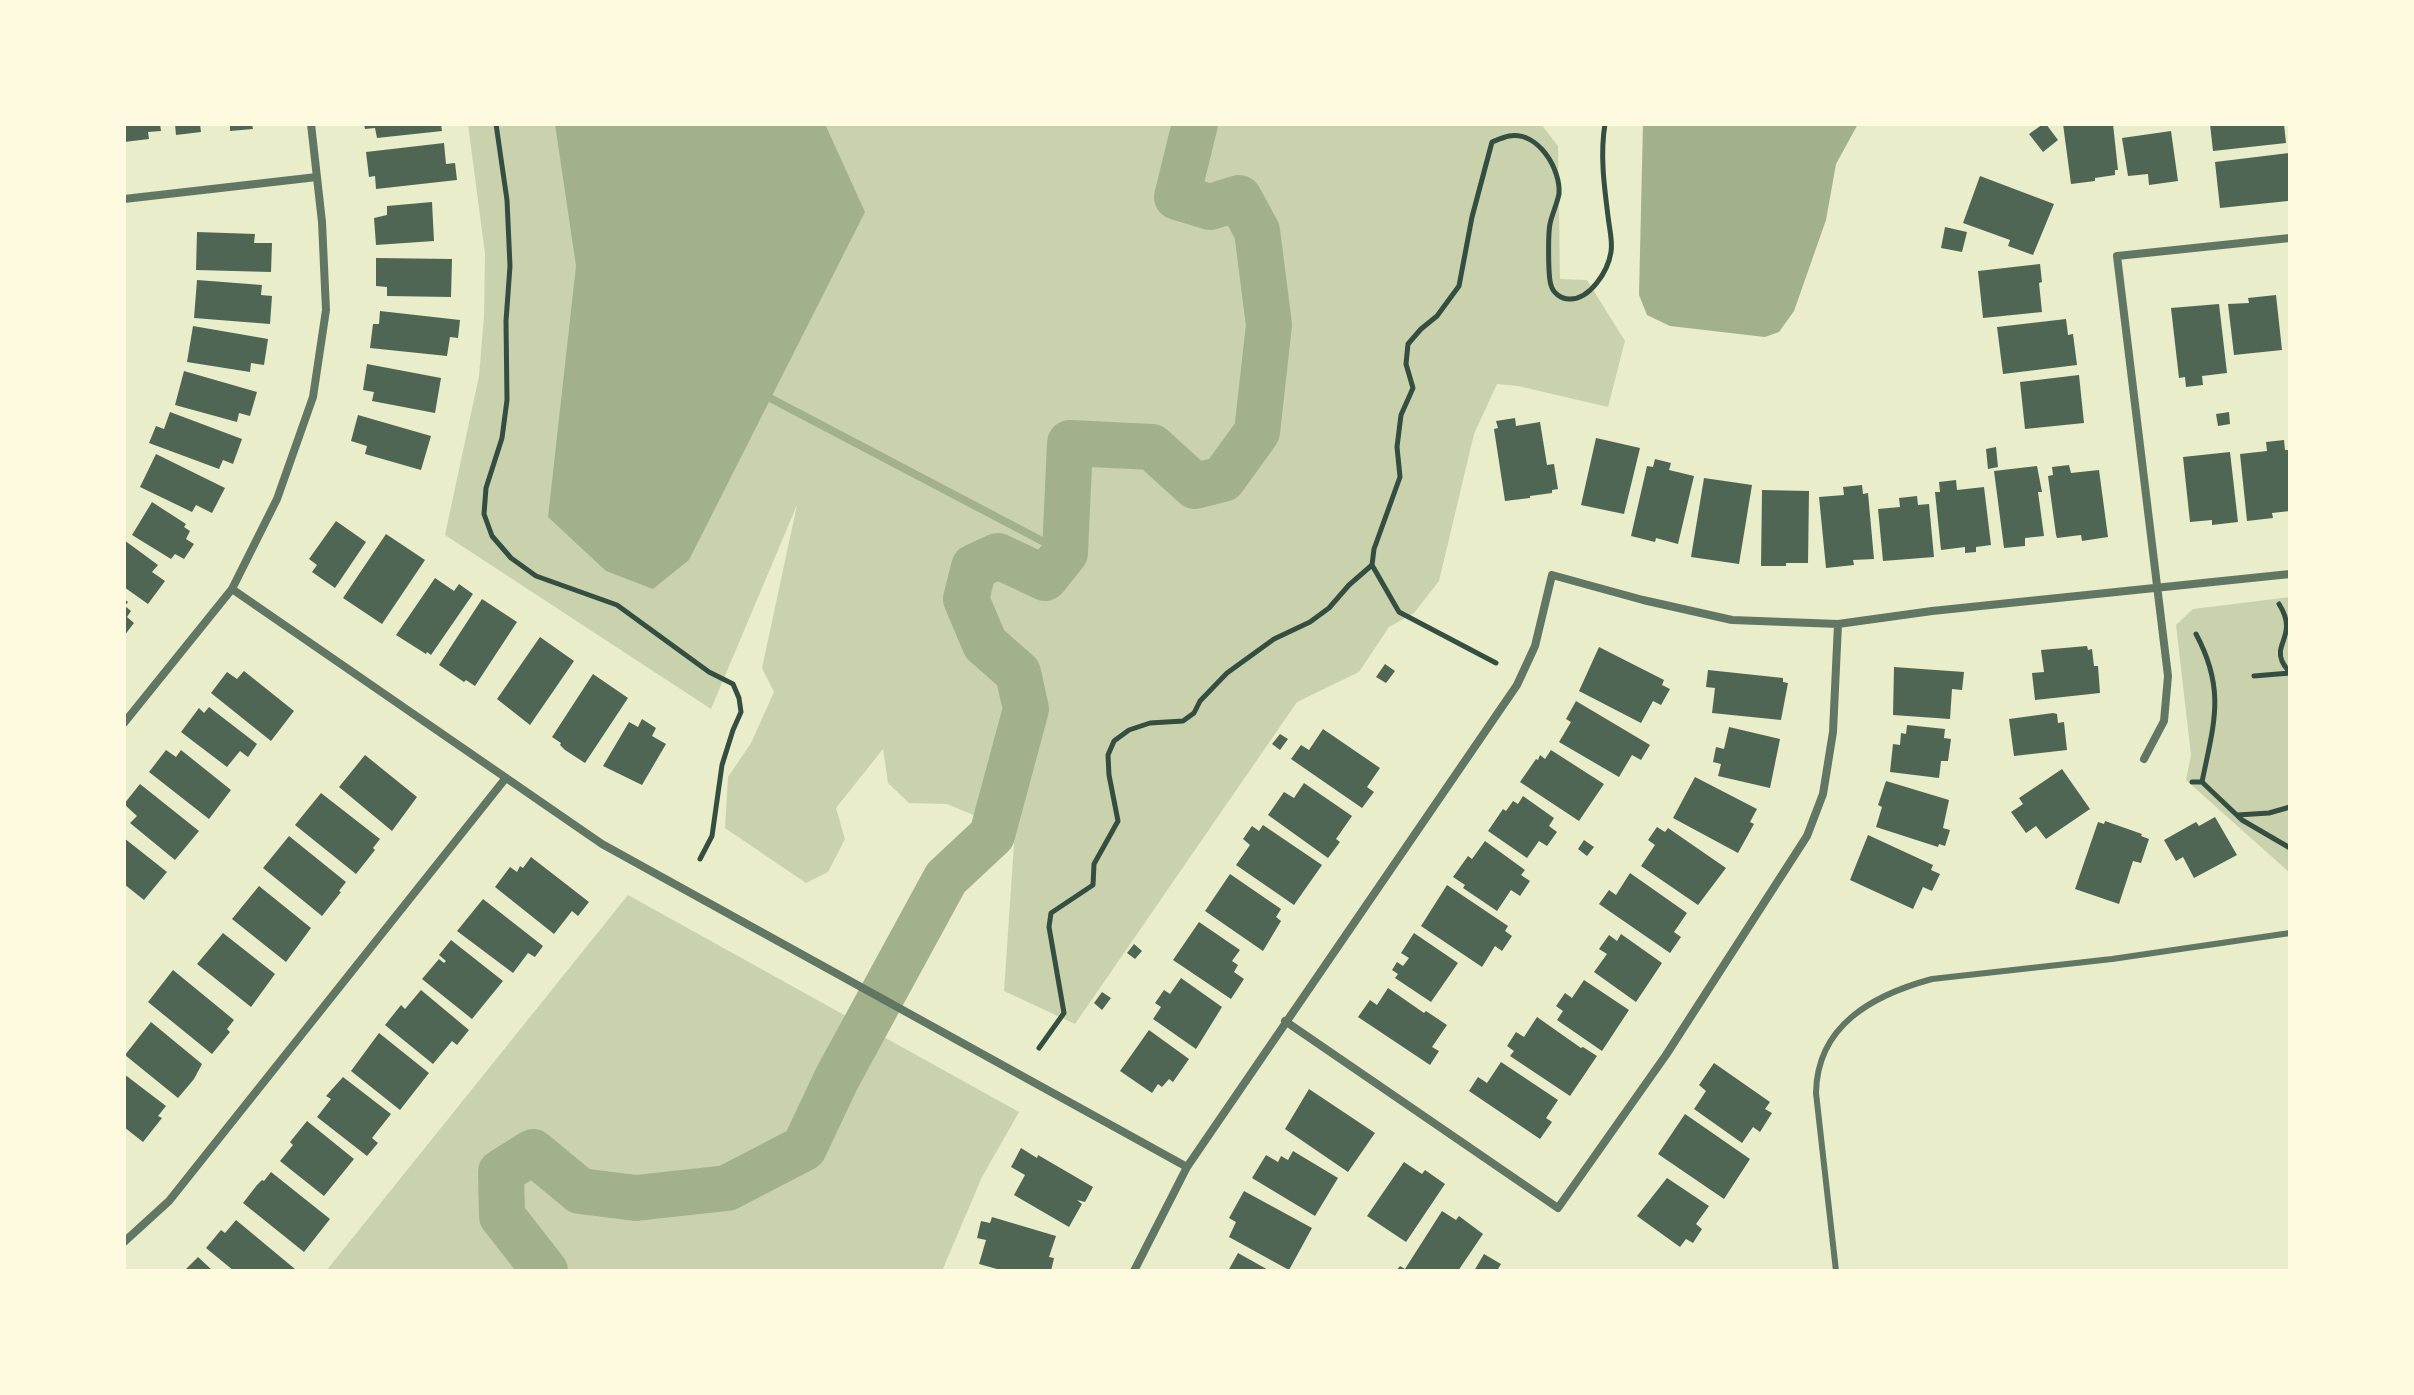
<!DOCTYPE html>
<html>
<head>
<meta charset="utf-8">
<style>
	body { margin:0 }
	#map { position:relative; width:2414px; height:1395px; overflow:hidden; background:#e9edc9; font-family:"Fira Sans",sans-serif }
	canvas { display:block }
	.frame { position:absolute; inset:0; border:126px solid #fefae0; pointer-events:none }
</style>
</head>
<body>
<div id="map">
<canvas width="2414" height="1395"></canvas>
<div class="frame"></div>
</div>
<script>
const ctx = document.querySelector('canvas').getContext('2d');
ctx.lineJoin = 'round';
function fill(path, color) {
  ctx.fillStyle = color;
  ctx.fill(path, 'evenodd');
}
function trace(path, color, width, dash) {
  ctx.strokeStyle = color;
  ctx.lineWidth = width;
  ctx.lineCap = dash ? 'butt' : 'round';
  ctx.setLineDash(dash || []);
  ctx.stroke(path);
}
const green = new Path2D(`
	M468 124H1541L1558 146 1560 279 1587 280 1625 341 1608 407 1518 386 1497 384 1474 434 1439 581 1414 613 1389 627 1359 672 1297 702 1075 1024 1004 991 1014 844 1007 829 947 804 909 803 888 783 883 749 836 808 845 839 828 872 806 883 725 828 728 777 751 743 774 692 762 668 797 505 711 709 445 535 479 376 484 316 485 254Z
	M2290 597V873L2186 780 2191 755 2176 625 2193 609Z
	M628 895 1019 1112 982 1177 942 1271H326Z`);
const water = new Path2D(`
	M555 124H825L865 212 689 560 653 589 606 571 548 517 576 266Z
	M1643 124H1858L1836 164 1826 220 1794 311 1779 332 1765 337 1670 326 1647 315 1639 295Z`);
const stream = new Path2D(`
	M765 390 770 398 1065 553`);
const river = new Path2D(`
	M545 1271 502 1216 501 1172 533 1152 580 1191 636 1198 727 1188 804 1148 837 1078 946 878 992 835 1026 709 1018 673 985 644 966 599 974 567 998 556 1045 578 1065 553 1070 443 1152 447 1195 486 1223 479 1257 432 1269 325 1257 231 1239 198 1210 207 1177 197 1195 124`);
const building = new Path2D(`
	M124 124H160L161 131 148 132 149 139 124 142Z
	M175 124H200L201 132 176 135Z
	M230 124H252L253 129 230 131Z
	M364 124H441L442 131 377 138 375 128 365 129Z
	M2043 124H2046L2058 140 2043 152 2029 134Z
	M2063 124H2113L2118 170H2115V175L2095 178V181L2071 184Z
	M2210 124H2284L2286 143 2213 151Z
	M2171 131 2178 181 2149 185 2148 174 2128 176 2122 138Z
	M444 143 446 164 455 163 457 180 376 189 375 176 369 177 366 152Z
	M2289 153 2288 201 2220 208 2215 162Z
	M1980 176 2054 204 2033 255 2008 246 2010 240 1963 223Z
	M432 202 434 241 376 245 374 218 387 215V206Z
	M1945 227 1967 232 1962 252 1941 248Z
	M197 232 255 234 254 243H272L271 272 196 270Z
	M376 258 452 259 451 297 387 296V287L376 286Z
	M2040 264 2042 282 2039 283 2042 312 1983 318 1978 271Z
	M197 280 262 285 261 295 272 296 270 324 194 318Z
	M2276 295 2282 350 2234 355 2228 304 2249 303 2248 298Z
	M2219 304 2227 373 2202 376 2203 385 2186 387 2185 377 2179 378 2171 308Z
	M380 311 460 320 458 338 450 337 447 356 370 348 373 324H379Z
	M2066 319 2068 335 2073 334 2077 365 2003 374 1997 327Z
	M193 326 268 339 264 365 251 363 250 372 187 362Z
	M367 364 441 378 435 413 372 401 374 392 363 390Z
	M184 371 257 392 250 416 239 413 237 422 175 405Z
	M2079 375 2084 423 2025 429 2020 382Z
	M170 412 242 439 233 464 223 460 219 469 149 443 156 426 164 429Z
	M2229 412 2230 424 2218 426 2216 414Z
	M358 415 431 436 421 470 365 454 367 446 351 441Z
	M1515 418 1516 426 1540 422 1547 465 1554 464 1558 489 1552 490V493L1530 496V498L1505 501 1494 429 1498 428 1496 421Z
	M1596 438 1640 448 1624 514 1581 505Z
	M2284 440 2285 450H2289L2290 457V511L2272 513 2273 518 2247 521 2240 454 2267 451 2266 442Z
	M1996 447 1998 467 1988 469 1986 449Z
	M2230 452 2238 522 2212 525V520L2190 522 2183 457Z
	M156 454 225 488 212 513 196 505 192 512 140 487Z
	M1655 459 1671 463 1669 470 1694 476 1678 544 1656 538 1655 542 1631 536 1647 466 1653 467Z
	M2069 465 2071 473 2099 470 2108 537 2082 541 2081 535 2057 538 2056 535 2048 476 2053 475 2052 467Z
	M2037 466 2042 492H2038L2044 536 2025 538V546L2004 548 1994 471Z
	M1704 478 1752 485 1739 564 1691 557Z
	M1956 480 1957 490 1984 487 1991 545 1976 547V552L1965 553V547L1941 550 1935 492H1940L1939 482Z
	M1862 485 1863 494 1868 493 1874 559 1853 560 1854 565 1826 568 1819 497 1844 495 1843 487Z
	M1762 490 1809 491 1808 563H1786V566H1761Z
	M1917 496 1918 505 1929 504 1934 557 1883 561 1878 509 1900 507 1899 498Z
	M152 502 186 524 184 527 190 531 186 539 194 544 184 559 175 554 171 559 132 535Z
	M336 521 366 542 335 588 312 572 317 565 309 559Z
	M386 534 425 560 382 624 343 598Z
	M124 540 158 565 152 572 165 581 148 604 124 587Z
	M435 578 454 591 459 584 473 594 431 655 427 652 426 654 396 635Z
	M124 599 128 602 125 606 131 611 127 617 134 623 124 636Z
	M482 599 517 622 475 686 466 680 464 682 439 665Z
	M540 637 574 661 530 725 497 699Z
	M2087 646 2088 650 2092 649 2094 666H2098L2100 693 2035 700 2032 673 2044 672 2041 650Z
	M1599 647 1664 680 1662 685 1670 689 1661 705 1653 701 1641 723 1579 691Z
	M1385 664 1395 671 1386 683 1376 677Z
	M1894 667 1964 672 1962 690 1952 689 1950 719 1893 715Z
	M1708 670 1783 678V682L1788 683 1781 720 1712 713 1715 688 1706 687Z
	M244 671 294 711 271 741 211 693 227 672 237 679Z
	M593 674 628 698 585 763 565 750 560 745 561 743 552 737Z
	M1576 701 1650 745 1641 760 1632 755 1619 777 1559 742 1571 722 1566 719Z
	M209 707 257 744 248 757 240 751 227 767 181 732 199 708 204 713Z
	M2053 713 2057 714 2058 723 2064 722 2067 750 2014 756 2009 719Z
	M642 719 656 728 652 736 666 744 642 785 603 766 629 722 638 727Z
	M1907 725 1945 729 1944 738 1951 739 1948 761H1941L1939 778 1890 772 1893 744 1900 745 1901 733 1906 734Z
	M1729 727 1780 739 1770 788 1718 776 1721 764 1713 762 1716 747 1724 749Z
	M1323 729 1380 768 1367 787 1374 792 1362 808 1291 759 1301 745 1309 750Z
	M1280 734 1288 739 1280 750 1272 744Z
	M166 750 176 757 181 750 231 790 209 819 149 772Z
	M1551 750 1604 784 1579 821 1520 782 1536 759 1538 760 1540 755 1545 759Z
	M365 755 417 797 392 831 339 787Z
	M2062 769 2090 809 2046 839 2036 826 2026 833 2011 812 2023 804 2019 798Z
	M1695 777 1757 809 1750 822 1754 824 1738 853 1673 818Z
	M1886 781 1949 800 1943 828 1950 830 1945 846 1939 844 1938 847 1876 827 1882 807 1878 805Z
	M1304 783 1352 816 1336 839 1340 842 1328 858 1268 815 1284 792 1294 798Z
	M140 784 199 831 175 860 130 823 137 816 124 804Z
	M321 793 380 839 373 848 375 850 356 874 295 825Z
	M1523 796 1554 818 1549 826 1557 832 1547 846 1539 841 1527 858 1488 831 1503 809 1506 811 1513 801 1518 804Z
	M2215 817 2237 855 2194 878 2183 857 2176 861 2164 840 2196 822 2199 826Z
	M2105 821 2142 834 2141 836 2149 839 2141 863 2133 861 2119 904 2075 889 2098 822 2104 824Z
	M1263 825 1322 865 1294 905 1236 865 1250 845 1243 839 1252 826 1259 831Z
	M1657 827 1665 832 1668 828 1726 868 1698 905 1641 866 1655 845 1648 840Z
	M1868 835 1933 865 1931 870 1940 874 1932 891 1923 887 1913 909 1850 880Z
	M289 836 346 882 339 891 341 892 322 916 263 868Z
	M124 838 167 872 144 900 124 884Z
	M1584 840 1594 847 1587 856 1578 849Z
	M1485 841 1525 870 1521 875 1530 881 1520 896 1511 890 1497 911 1463 888 1465 885 1453 877 1468 856 1472 859Z
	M531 857 589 902 578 916 572 911 554 934 495 887 510 867 517 872 520 866 523 868Z
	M1630 873 1687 913 1674 932 1681 937 1670 953 1599 904 1609 890 1616 895Z
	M1230 874 1281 909 1276 917 1281 921 1263 951 1205 911Z
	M1447 885 1508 926 1505 931 1512 936 1502 951 1495 946 1482 967 1421 926Z
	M259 886 311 928 286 962 232 919Z
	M483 899 543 946 535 957 528 953 513 973 457 931Z
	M1199 922 1240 950 1232 961 1238 965 1234 972 1244 979 1231 999 1173 960Z
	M223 933 275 974 251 1007 197 964Z
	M1414 933 1458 963 1431 1002 1395 978 1398 974 1392 970 1397 962 1403 966 1409 958 1401 953Z
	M1621 934 1662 963 1636 1002 1594 972 1607 954 1599 949 1609 935 1617 941Z
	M451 940 503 981 472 1019 422 979 439 959 444 963 446 961 439 955Z
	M1134 944 1142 951 1135 959 1127 953Z
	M173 970 234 1020 227 1029 230 1032 212 1054 148 1002Z
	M1181 978 1222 1007 1196 1049 1153 1019 1161 1007 1155 1003 1164 990 1170 994Z
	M1584 980 1629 1010 1602 1051 1557 1020 1563 1011 1556 1006 1565 993 1572 998Z
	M1388 988 1424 1013 1426 1011 1447 1025 1432 1047 1439 1051 1430 1065 1358 1017 1370 1000 1377 1005Z
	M421 990 469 1030 457 1045 452 1041 433 1064 385 1025 401 1005 405 1009Z
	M1102 992 1111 998 1102 1010 1094 1003Z
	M1537 1017 1581 1048 1583 1047 1597 1056 1570 1096 1510 1056 1514 1051 1507 1046 1516 1032 1524 1037Z
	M151 1022 202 1064 194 1079 178 1098 125 1055Z
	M1149 1030 1189 1059 1173 1082 1169 1079 1162 1087 1158 1084 1152 1093 1120 1071Z
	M379 1033 429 1073 400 1110 351 1071Z
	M1501 1062 1558 1100 1546 1118 1552 1122 1540 1139 1469 1091 1478 1077 1487 1083Z
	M1714 1063 1770 1102 1765 1109 1772 1113 1760 1132 1753 1127 1742 1143 1694 1109 1706 1091 1699 1085Z
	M124 1074 166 1106 158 1116 162 1118 143 1142 124 1127Z
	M343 1077 391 1114 372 1138 378 1143 367 1156 317 1117 331 1099 326 1096Z
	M1309 1089 1375 1133 1348 1172 1285 1129Z
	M1685 1114 1750 1159 1724 1199 1658 1154Z
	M307 1121 354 1159 324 1196 280 1161 293 1145 290 1142Z
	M1021 1148 1037 1158 1038 1155 1093 1187 1085 1202 1077 1200 1082 1204 1069 1227 1014 1195 1025 1175 1011 1167Z
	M1293 1151 1338 1178 1315 1216 1252 1178 1266 1155 1278 1162 1281 1156 1288 1160Z
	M1404 1162 1422 1174 1425 1170 1445 1184 1406 1242 1367 1216Z
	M271 1172 330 1219 304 1252 243 1203 257 1185 262 1180 264 1181Z
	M1667 1178 1709 1206 1696 1224 1702 1229 1693 1243 1686 1239 1680 1247 1637 1216Z
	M1244 1191 1312 1228 1289 1270 1229 1237 1236 1222 1229 1218Z
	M1442 1211 1456 1220 1459 1216 1483 1234 1458 1271H1396L1400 1266 1405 1269Z
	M992 1217 1056 1236 1049 1257 1054 1258 1051 1271H1004L979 1264 986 1240 977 1238 981 1221 990 1223Z
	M236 1220 295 1269 294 1271H234L206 1248 221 1230 225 1233Z
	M1238 1253 1270 1271H1228Z
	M1484 1254 1501 1264 1497 1271H1474Z
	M198 1257 213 1271H184Z`);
const path = new Path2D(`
	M496 124 507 200 510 266 506 321 507 400 502 438 486 488 484 514 492 536 511 558 536 576 617 605 709 672 733 684 739 698 741 712 733 730 722 765 712 836 700 859
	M2279 604C2298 634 2274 643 2282 661 2284 666 2287 669 2290 673
	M2196 634C2226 690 2214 723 2202 782
	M1496 663 1399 612 1372 565 1374 549 1400 477 1397 447 1401 415 1413 388 1406 364 1408 344 1421 329 1437 316 1459 286 1472 217 1492 142C1497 140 1504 137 1509 136 1538 131 1561 169 1559 194 1557 204 1552 214 1550 224 1548 234 1548 277 1551 285 1553 293 1561 299 1569 299 1590 300 1608 271 1611 252 1613 241 1609 227 1608 216 1604 185 1600 154 1605 124
	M2254 676 2290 673
	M2192 782H2202L2242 820 2290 848
	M2237 815 2269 813 2290 807
	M1039 1048 1064 1013 1049 927 1051 913 1093 885 1094 864 1118 821 1109 775 1108 755 1114 741 1129 730 1150 723 1183 721 1194 713 1200 701 1227 673 1274 639 1310 622 1329 608 1349 585 1372 565`);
const service = new Path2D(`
	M1836 1271 1816 1093C1817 1025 1873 995 1932 979L2112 959 2290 933`);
const minor = new Path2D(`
	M124 199 317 177
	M232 589 602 844 1187 1167
	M124 723 232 589 277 499 313 397 326 310 322 222 311 124
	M2144 759 2164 721 2168 676 2117 256 2290 238
	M1285 1021 1558 1208 1666 1055 1807 836 1823 794 1833 732 1838 624
	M124 1242 169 1201 505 779
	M1134 1271 1187 1167 1517 685 1535 646 1552 575 1643 600 1732 620 1838 624 1932 611 2290 574`);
fill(green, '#cad2ad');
fill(water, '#a3b18a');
trace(stream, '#a3b18a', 8);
trace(river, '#a3b18a', 46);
fill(building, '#4f6655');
trace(path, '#344e41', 5);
trace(service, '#617663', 6);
trace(minor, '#617663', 8);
</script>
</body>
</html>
